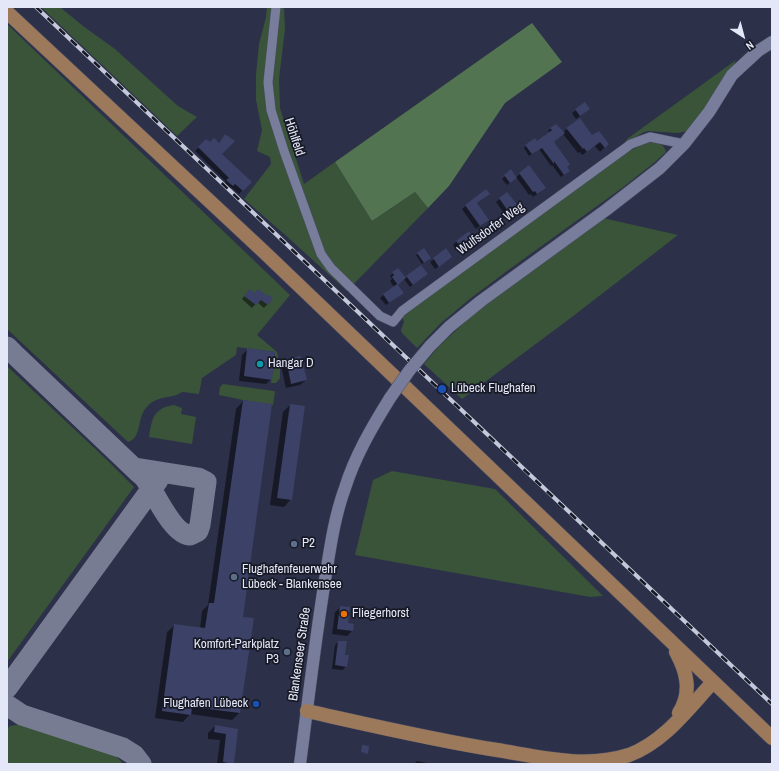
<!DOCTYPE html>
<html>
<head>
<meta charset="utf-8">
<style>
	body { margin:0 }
	#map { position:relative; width:779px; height:771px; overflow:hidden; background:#2c3049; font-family:"Archivo Narrow",sans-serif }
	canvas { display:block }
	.frame { position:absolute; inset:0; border:8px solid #e4e7f8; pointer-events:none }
	.north { position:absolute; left:723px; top:16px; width:40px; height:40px; -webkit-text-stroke:3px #171925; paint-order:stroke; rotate:144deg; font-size:11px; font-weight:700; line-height:16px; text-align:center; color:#e4e7f8 }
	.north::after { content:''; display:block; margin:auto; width:14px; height:18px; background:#e4e7f8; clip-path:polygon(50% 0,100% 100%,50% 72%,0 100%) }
</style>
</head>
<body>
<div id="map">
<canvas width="779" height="771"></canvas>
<div class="frame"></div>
<div class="north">N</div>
</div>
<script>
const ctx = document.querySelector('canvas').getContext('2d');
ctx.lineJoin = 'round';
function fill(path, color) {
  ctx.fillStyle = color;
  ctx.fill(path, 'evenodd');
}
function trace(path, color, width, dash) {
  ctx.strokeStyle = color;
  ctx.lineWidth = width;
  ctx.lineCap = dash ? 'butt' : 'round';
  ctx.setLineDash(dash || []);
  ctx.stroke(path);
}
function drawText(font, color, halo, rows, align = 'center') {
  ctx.font = font + ' "Archivo Narrow",sans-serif';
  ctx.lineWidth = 3.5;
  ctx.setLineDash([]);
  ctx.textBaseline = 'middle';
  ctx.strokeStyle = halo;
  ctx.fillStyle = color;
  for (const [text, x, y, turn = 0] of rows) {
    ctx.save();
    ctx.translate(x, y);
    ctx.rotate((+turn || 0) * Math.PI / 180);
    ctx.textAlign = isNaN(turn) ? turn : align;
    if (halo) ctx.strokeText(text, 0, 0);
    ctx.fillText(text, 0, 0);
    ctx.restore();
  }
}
const green = new Path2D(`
	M41 7H60L83 26 115 49 178 106 197 117 177 136Z
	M267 7H284L285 29 279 79 280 108 304 184 335 162 372 221 415 192 428 208 347 291 283 233 244 199 271 164 270 157 257 151 262 130 256 100V74L259 44 266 17Z
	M7 24 290 295 257 335 277 352 280 368V378L276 383H271L275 352 237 347 236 355 202 378 199 394 182 392C170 400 157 394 146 408 137 418 142 438 128 442L7 329Z
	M736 60 730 73 692 130 678 133 648 131 644 132 624 144 627 139Z
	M652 142C659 143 664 144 666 152L655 162 622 188 507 271 471 298 441 323 417 348 402 333 401 330 404 322 402 316 622 155 645 143Z
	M603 218 678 235 572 317 462 399 424 364 440 345 487 302Z
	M7 367H8L105 458 134 487 7 662Z
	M223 384 274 391 275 392 273 405 243 400 219 395 220 387Z
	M174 405 182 408 181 414 196 417 192 444 149 437C152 419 153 408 174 405Z
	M392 471 495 489 603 596 590 597 355 555 373 480Z
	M22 724 110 752 120 760 123 764H7V729L10 726Z`);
const forest = new Path2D(`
	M532 23 562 62 505 103 449 186 428 208 415 192 372 221 335 162Z`);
const shadow = new Path2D(`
	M585 104V112L576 119 572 113Z
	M551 128 563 133 567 128 592 137 608 144 600 152 595 146 582 155 580 152 578 153 563 134 553 142 566 167V173L561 177 552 165 551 166 539 149 529 156 524 148 526 145 537 142 550 133 548 131Z
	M225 135 221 154 250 182 239 194 231 187 229 189 224 184 226 182 195 151 206 140 210 143 218 144Z
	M529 167 541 191 533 197 531 194 529 195 516 177 507 185 502 179 511 171 516 177Z
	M486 190 485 197 476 204 484 223 476 229 462 209Z
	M507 193 514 211 506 216 496 202Z
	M457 241 470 243 459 252 453 245Z
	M446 250 448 260 435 269 430 262Z
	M418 254 428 260 422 264 416 255Z
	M398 269 405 278 407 277H424L410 287 404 279 397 285 399 296 386 305 380 298 394 287 390 281 392 279 390 276Z
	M247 293 255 294 272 299 264 308 257 302 252 308 242 299Z
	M248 349 271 379 266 384 239 381 242 355Z
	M300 357 306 380 300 385 286 388 281 366 286 360Z
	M243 401 241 618 253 619 239 713 232 720 190 714 183 722 155 718 167 632 175 625 200 629 202 611 208 605 236 409Z
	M290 405 291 499 284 507 270 505 283 412Z
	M341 607 347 624 352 631 347 636 332 634 335 612Z
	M338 642 344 656 346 666 343 670 332 669 335 645Z
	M215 726 237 730 233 764H217L220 740 208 739V733Z
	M417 761 432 764H414Z
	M206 763 217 764H205Z`);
const taxiway = new Path2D(`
	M7 347 13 353 137 471C140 474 144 476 146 480 154 492 173 535 190 535 192 534 196 532 198 531L200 525 206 482 198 478 135 468
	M7 688 158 480
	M7 705 22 715 123 748 134 755 141 764`);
const building = new Path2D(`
	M585 102 590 109 580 116 575 109Z
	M580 118 592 135 599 131 609 144 605 148 600 142 587 152 584 148 583 149 566 128Z
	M556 124 565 133 554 142 570 164 567 167 570 171 564 175 554 161V164L542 148 532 154 525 145 535 138 537 141 552 130 550 128Z
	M225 134 235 141 222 154 252 182 243 191 235 184 233 186 226 180 229 178 198 147 206 139 210 142 214 138 219 143Z
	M529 165 546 188 537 194 535 191 533 192 519 173Z
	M511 169 517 178 510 183 504 175Z
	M486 189 490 194 477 203 489 220 480 226 465 205Z
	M507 192 519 207 510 214 499 198Z
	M469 231 475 240 462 249 456 241Z
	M424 248 431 258 424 263 417 253Z
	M446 248 452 257 439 267 433 258Z
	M421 265 428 274 413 285 406 276Z
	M398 268 406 278 398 285 392 277 394 275 392 272Z
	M397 284 404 293 389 303 383 294Z
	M250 289 255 293 258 289 267 296 268 294 273 298 268 305 261 300 256 305 244 296Z
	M247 348 275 352 272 380 244 376Z
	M301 356 307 380 291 384 286 359Z
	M243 400 272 404 243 617 254 618 240 713 192 707 191 715 162 711 174 624 205 628 209 603H214Z
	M290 404 305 406 292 500 277 498Z
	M340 606 350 607 348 623 354 624 353 631 337 629Z
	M338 641H347L345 655H349L347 667 335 665Z
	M215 725 238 729 234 764 223 762 226 734 214 732Z
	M362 745 369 746 368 754 361 752Z`);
const street = new Path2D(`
	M276 7 268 82 271 110 284 151 321 254 331 268 380 316 393 322 402 311 631 144 650 137 684 144`);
const secondary = new Path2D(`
	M430 346 449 327 481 301 606 210 660 168 684 144 709 112 732 75 758 51 772 42
	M300 764C308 703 315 641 325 580 330 549 334 518 345 488 355 456 372 427 390 398`);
const primary = new Path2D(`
	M7 12 263 251 772 738
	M676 652C687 672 692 692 679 713
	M307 711C370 725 433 740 497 750 540 757 586 769 629 755 664 742 688 709 713 682`);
const rail = new Path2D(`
	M36 7C281 239 526 472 772 704`);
const secondaryBridge = new Path2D(`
	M390 398 409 371 430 346`);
const markers = [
	[260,364,4,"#0f9aa8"],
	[442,389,5,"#1a4fb4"],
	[294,544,4,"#5c6f8a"],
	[234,577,4,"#5c6f8a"],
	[344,614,4,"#e8710a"],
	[287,652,4,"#5c6f8a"],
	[256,704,4,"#1a4fb4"]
];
const streetNames = [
	["Höhlfeld",294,137,72],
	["Wulfsdorfer Weg",491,229,-36],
	["Blankenseer Straße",300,654,-82]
];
const poiNames = [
	["Hangar D",268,364],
	["Lübeck Flughafen",451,389],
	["P2",302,544],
	["Flughafenfeuerwehr",242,570],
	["Lübeck - Blankensee",242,585],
	["Fliegerhorst",352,614],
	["Komfort-Parkplatz",279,645,"right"],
	["P3",279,660,"right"],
	["Flughafen Lübeck",248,704,"right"]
];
fill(green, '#395439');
fill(forest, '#527451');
fill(shadow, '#0007');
trace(taxiway, '#787c92', 21);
fill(building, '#3c4168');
trace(street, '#4b4d63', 10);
trace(secondary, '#4b4d63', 13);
trace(primary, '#4b4d63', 15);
trace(street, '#777d9a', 9);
trace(secondary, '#777d9a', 12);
trace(primary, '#9b795a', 14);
trace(rail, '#c5c8da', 4);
trace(rail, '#171925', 2.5, [8]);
trace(secondaryBridge, '#4b4d63', 13, []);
trace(secondaryBridge, '#777d9a', 12);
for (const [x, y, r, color] of markers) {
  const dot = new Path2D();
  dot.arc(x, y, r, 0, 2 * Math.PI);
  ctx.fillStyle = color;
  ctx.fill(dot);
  trace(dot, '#171925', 1.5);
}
drawText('13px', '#e4e7f8', '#171925', streetNames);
drawText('13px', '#e4e7f8', '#171925', poiNames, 'left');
</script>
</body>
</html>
